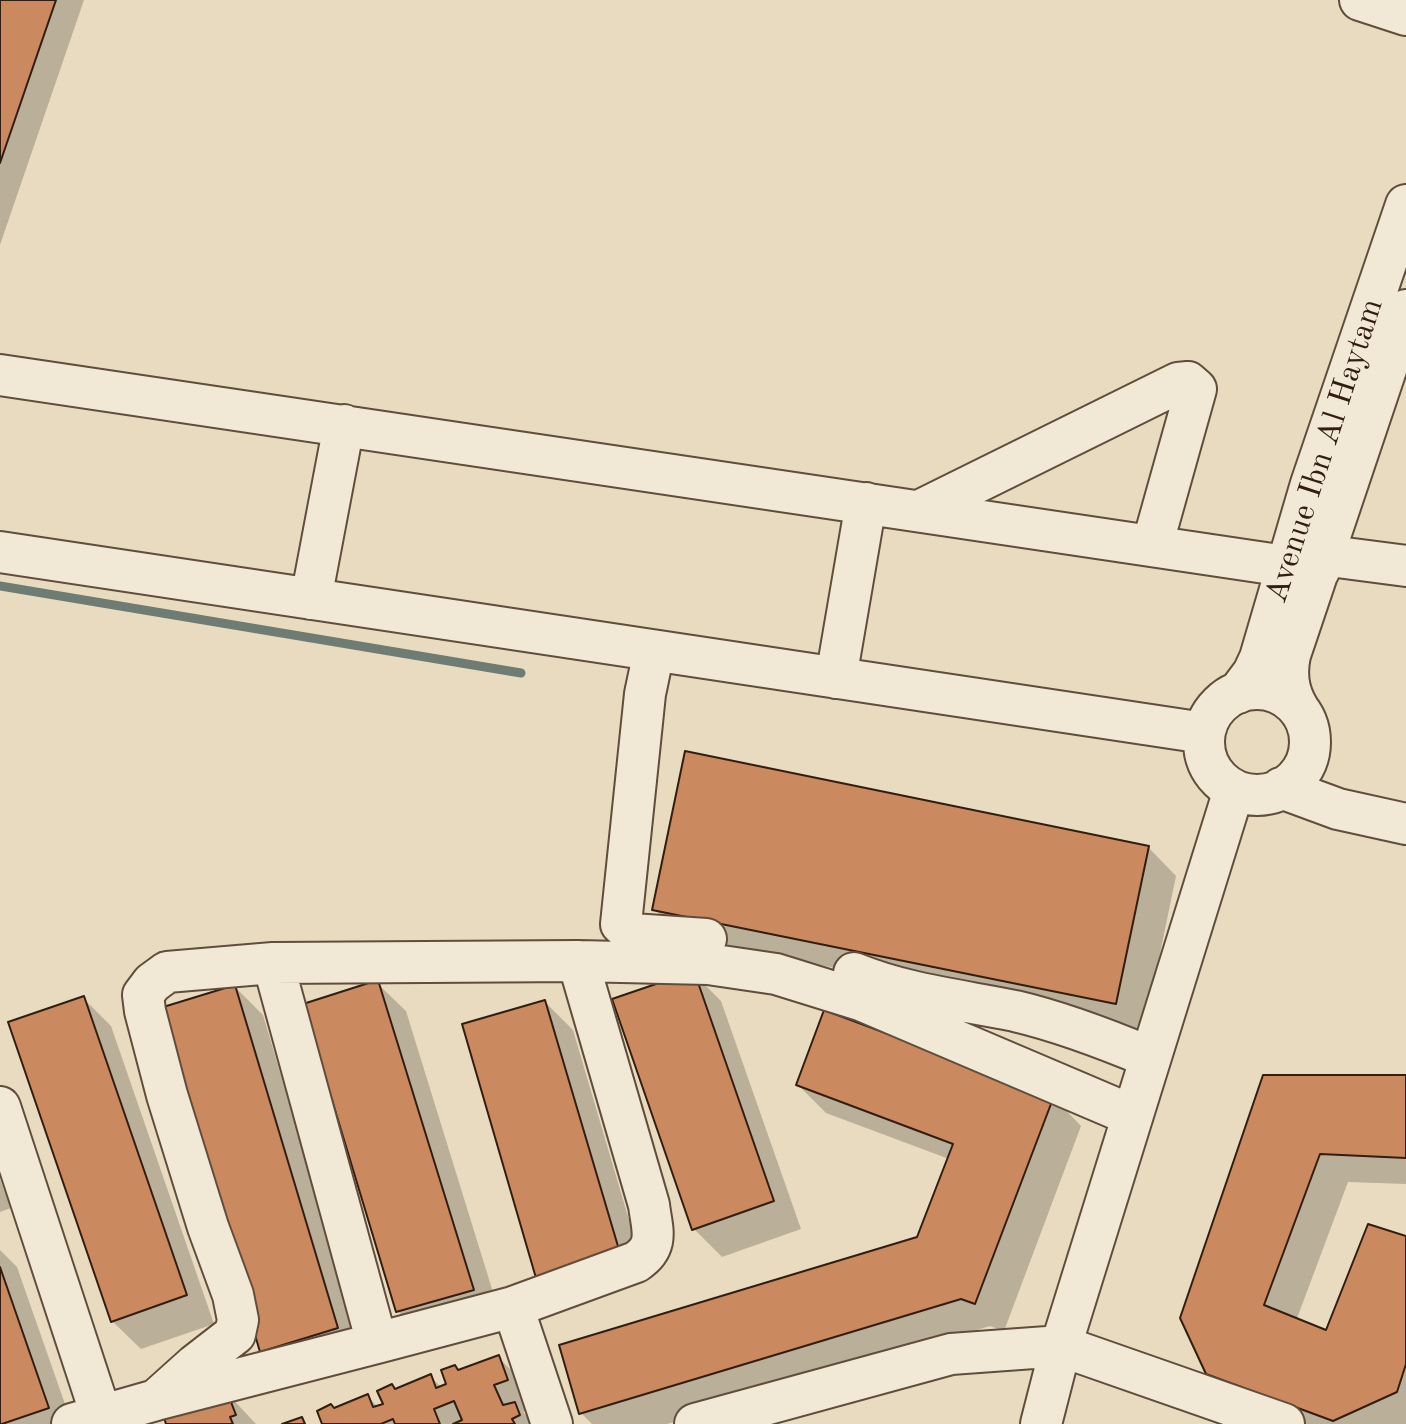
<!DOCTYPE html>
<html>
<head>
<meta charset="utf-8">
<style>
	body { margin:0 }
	canvas { display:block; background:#e9dbbf }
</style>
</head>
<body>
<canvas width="1406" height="1424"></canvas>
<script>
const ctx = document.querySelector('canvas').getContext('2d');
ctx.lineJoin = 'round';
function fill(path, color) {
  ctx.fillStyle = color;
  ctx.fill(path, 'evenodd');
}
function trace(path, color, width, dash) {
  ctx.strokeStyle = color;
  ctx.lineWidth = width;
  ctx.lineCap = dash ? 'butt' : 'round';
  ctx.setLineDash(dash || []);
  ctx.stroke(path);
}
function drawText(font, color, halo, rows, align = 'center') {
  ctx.font = font + ' "Old Standard TT",serif';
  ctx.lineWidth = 6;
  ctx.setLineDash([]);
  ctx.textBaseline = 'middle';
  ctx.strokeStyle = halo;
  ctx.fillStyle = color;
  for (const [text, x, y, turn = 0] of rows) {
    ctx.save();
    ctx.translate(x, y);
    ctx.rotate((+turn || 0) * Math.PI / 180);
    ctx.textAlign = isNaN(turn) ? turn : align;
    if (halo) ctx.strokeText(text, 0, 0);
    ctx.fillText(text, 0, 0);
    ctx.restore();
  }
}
const shadow = new Path2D(`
	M0 0H84L0 245Z
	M1148 847 1176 876 1144 1031 683 937 654 909Z
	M693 973 721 1001 801 1229 722 1257 694 1229Z
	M377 983 406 1011 501 1318 426 1340 398 1311Z
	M235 987 263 1015 365 1357 290 1379 262 1351Z
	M83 998 111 1026 214 1324 141 1349 112 1321Z
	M545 1002 573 1030 647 1281 566 1305Z
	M1265 1077H1406V1184L1348 1182 1296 1321 1327 1333 1406 1238V1424H1296L1236 1402 1207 1373Z
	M798 1085 1053 1097 1081 1126 1004 1331 990 1326 667 1424H592L581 1413 919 1239 949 1159 826 1113Z
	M0 1179 11 1208 0 1212Z
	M0 1250 17 1267 72 1424H0Z
	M498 1357 526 1385 535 1408 523 1412 535 1424H324L334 1410 367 1396 379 1408 386 1405 396 1391 430 1376 442 1388 459 1371Z
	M225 1391 256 1424H168Z`);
const stream = new Path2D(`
	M0 586 521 673`);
const building = new Path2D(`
	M0 0H56L0 163Z
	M685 751 1149 846 1116 1004 652 910Z
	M694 971 774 1201 692 1230 612 999Z
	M378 980 474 1290 396 1312 303 1004Z
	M235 985 338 1328 260 1352 160 1008Z
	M84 996 187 1295 111 1322 8 1022Z
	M545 1000 620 1253 536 1278 462 1024Z
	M824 1010 1054 1096 975 1304 961 1299 579 1414 559 1345 917 1237 953 1144 796 1085Z
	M1263 1075H1406V1158L1320 1154 1264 1305 1326 1330 1368 1224 1406 1236V1364L1397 1392 1333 1421 1206 1374 1180 1318Z
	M0 1267 49 1408 2 1424H0Z
	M499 1355 508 1380 494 1385 503 1405 515 1402 520 1415 512 1419 515 1424H453L462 1420 454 1401 434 1409 440 1424H395L393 1419 381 1424H322L317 1411 331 1404 334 1408 368 1394 373 1407 383 1404 377 1391 392 1384 395 1389 431 1374 436 1388 446 1384 441 1370 455 1365 458 1370Z
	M226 1389 236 1415 230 1417 233 1424H166L162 1411Z
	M302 1417 305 1424H282Z`);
const minor = new Path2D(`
	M1360 0 1406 15
	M0 375 1319 571
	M919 511 1178 383 1188 382 1196 389 1152 546
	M0 552 1204 733
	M1299 552 1406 566
	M311 599 344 425
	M654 651 645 694 621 924 632 934 706 939
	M836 678 866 503
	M1204 742a53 53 0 1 1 106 0a53 53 0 1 1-106 0Z
	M1238 693 1253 673 1260 658 1311 484 1406 205
	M1304 717C1290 698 1285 679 1290 655L1406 310
	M1281 788 1338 809 1406 824
	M273 963 377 1343 513 1307 552 1424
	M854 973C905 994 961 1000 1015 1011 1062 1022 1106 1039 1149 1057
	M0 1107 104 1424
	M513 1307 636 1262C660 1246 652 1230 649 1205L578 961
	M156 1400 195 1365 235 1334 238 1320 233 1295 208 1227 167 1095 145 1011 143 995 152 983 167 972 273 963 578 961 708 964 776 974 863 1001 1131 1115
	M72 1424 156 1400 377 1343
	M695 1424 951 1354 1061 1346 1284 1424
	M1041 1424 1061 1346 1234 790`);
const streetNames = [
	["Avenue Ibn Al Haytam",1325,451,-72]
];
fill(shadow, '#0003');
trace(stream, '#6f7c74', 9);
fill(building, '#cb8960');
trace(building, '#321e10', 2);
trace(minor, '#604d3c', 44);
trace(minor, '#f1e8d5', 40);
drawText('32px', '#321e10', '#f1e8d5', streetNames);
</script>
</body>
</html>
